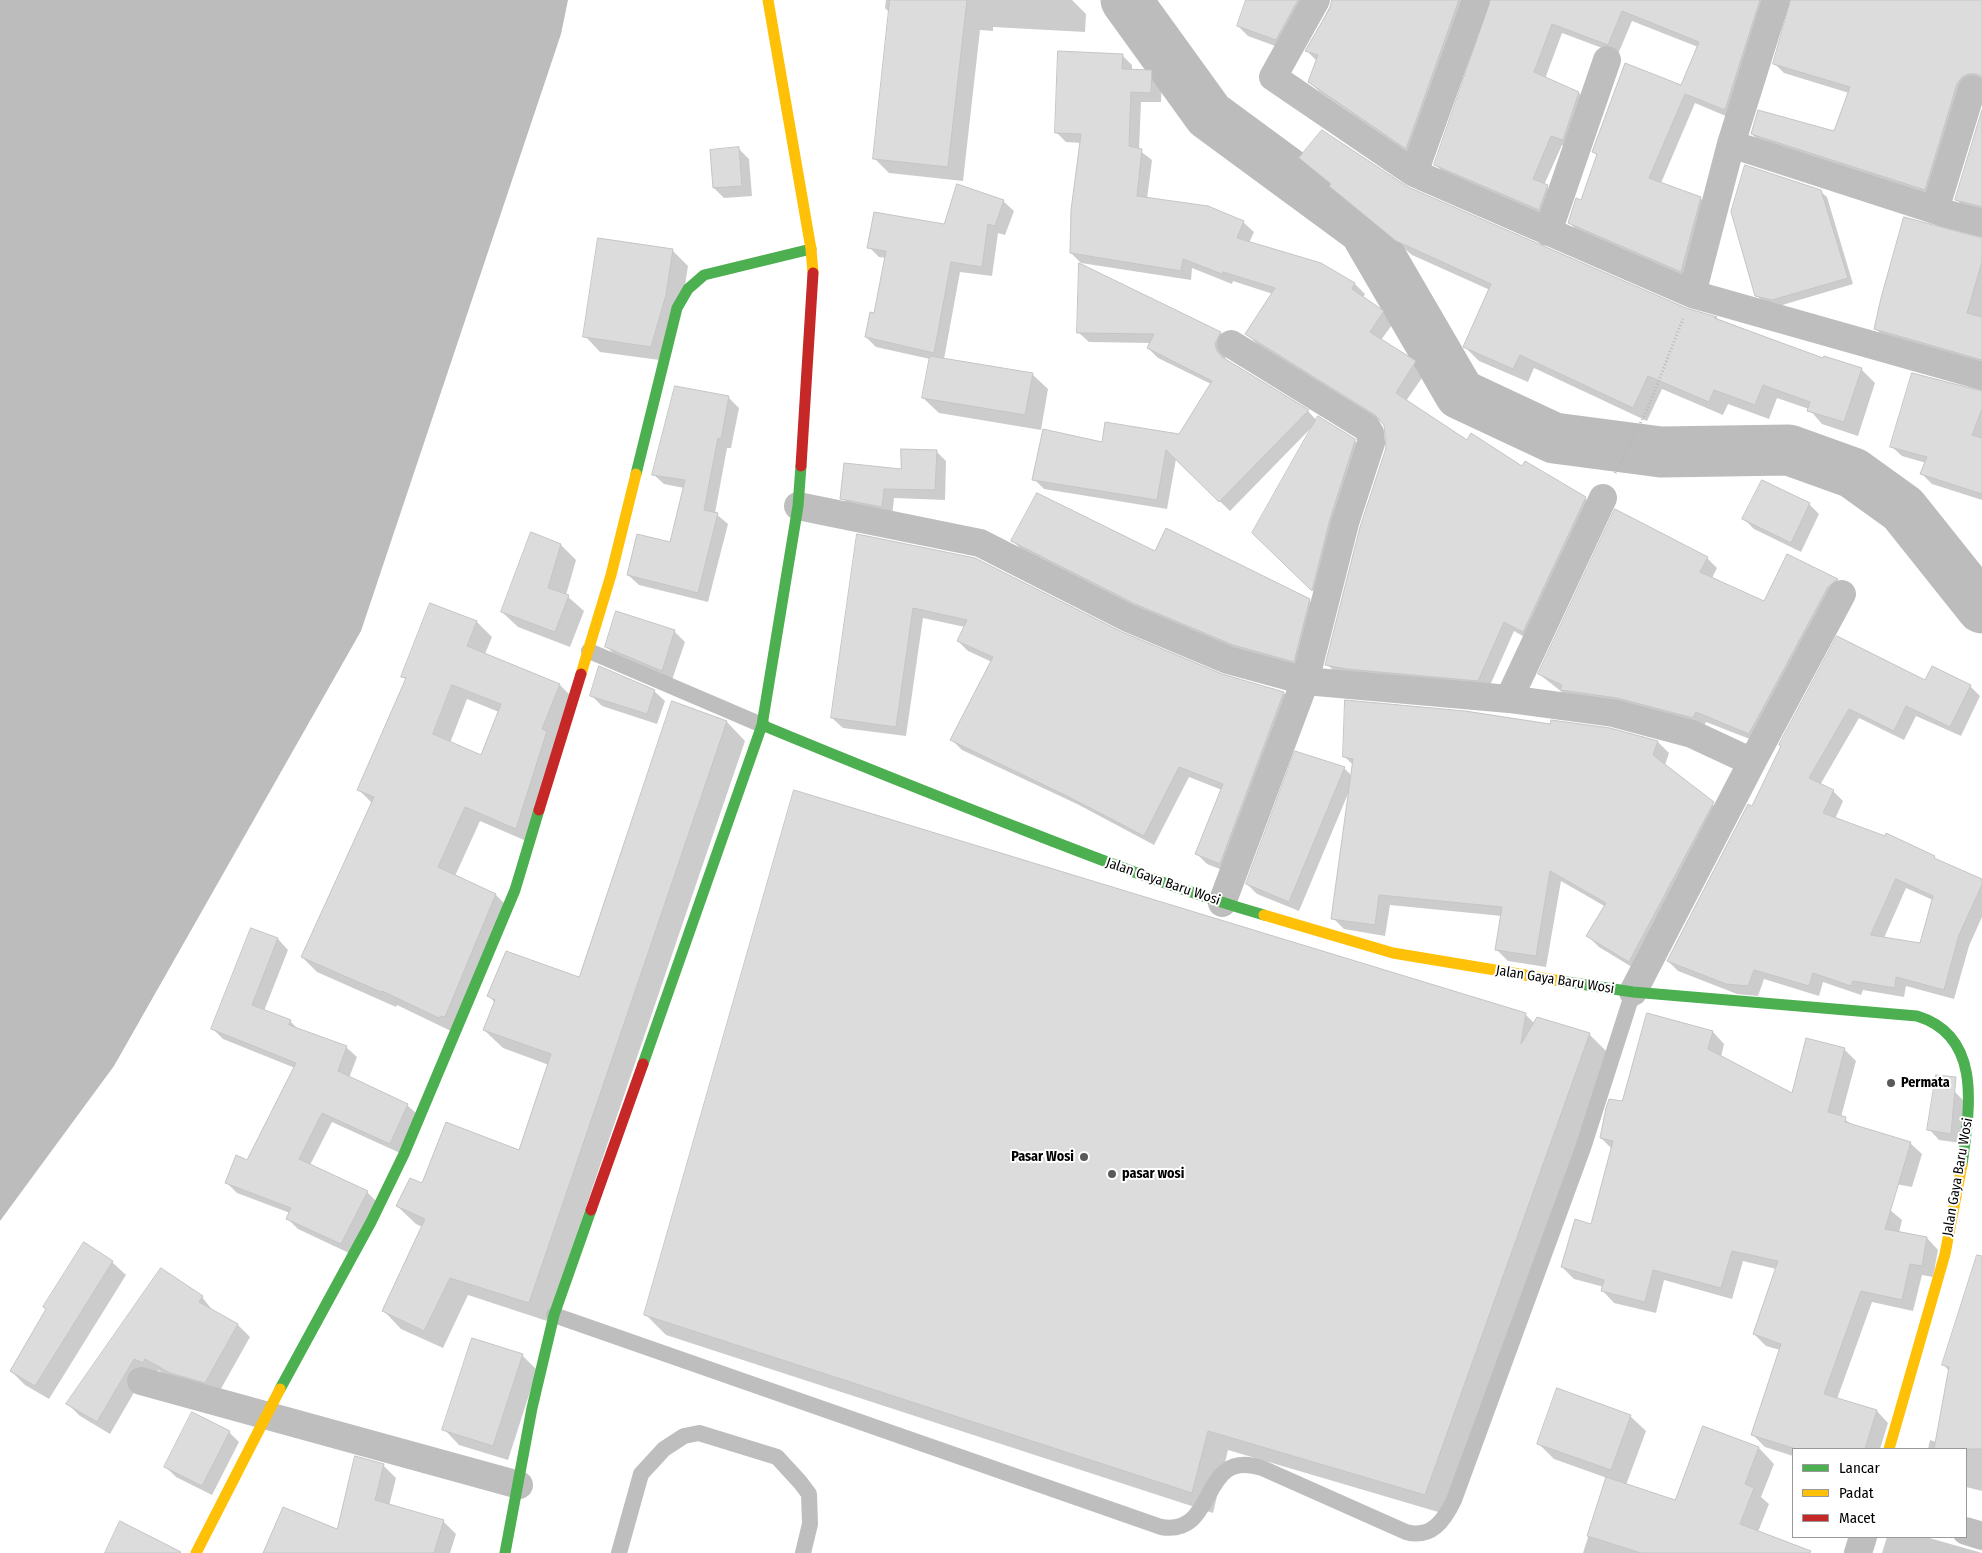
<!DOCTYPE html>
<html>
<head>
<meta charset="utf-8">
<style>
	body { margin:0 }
	#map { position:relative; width:1982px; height:1553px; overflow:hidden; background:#fff; font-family:"Fira Sans Condensed",sans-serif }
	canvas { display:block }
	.legend { position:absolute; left:1792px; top:1448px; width:175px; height:90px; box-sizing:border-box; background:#fff; border:1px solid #999; margin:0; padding:6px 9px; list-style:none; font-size:15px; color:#000 }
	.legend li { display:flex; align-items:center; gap:10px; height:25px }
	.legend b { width:25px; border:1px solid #999 }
</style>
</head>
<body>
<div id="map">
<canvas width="1982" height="1553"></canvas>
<ul class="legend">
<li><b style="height:6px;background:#4caf50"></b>Lancar</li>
<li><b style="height:6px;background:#ffc107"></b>Padat</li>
<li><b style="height:6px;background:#c62828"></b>Macet</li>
</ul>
</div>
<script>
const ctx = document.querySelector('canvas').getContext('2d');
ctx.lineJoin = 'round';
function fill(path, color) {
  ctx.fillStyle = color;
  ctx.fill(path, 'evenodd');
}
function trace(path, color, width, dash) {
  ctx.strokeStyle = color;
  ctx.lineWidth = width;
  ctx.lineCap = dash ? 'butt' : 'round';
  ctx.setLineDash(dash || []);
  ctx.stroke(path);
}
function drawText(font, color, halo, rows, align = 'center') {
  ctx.font = font + ' "Fira Sans Condensed",sans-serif';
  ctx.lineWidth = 4;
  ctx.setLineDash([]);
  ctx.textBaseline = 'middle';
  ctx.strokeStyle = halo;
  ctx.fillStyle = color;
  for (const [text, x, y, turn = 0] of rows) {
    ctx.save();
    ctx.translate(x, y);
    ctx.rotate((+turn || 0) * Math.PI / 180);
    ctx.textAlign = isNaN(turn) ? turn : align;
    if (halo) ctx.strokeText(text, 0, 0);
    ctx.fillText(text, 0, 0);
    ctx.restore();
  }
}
const water = new Path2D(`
	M0 0H568L561 34 361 631 114 1066 0 1221Z`);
const shadow = new Path2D(`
	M886 0H1072L1086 14 1085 32 993 27V31L980 30 963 181 889 173 874 158 890 13 885 8Z
	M1247 0H1315L1286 50 1248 36 1238 26Z
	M1333 0H1474L1416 158 1320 92 1309 82 1317 61 1307 51Z
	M1492 0H1774L1735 120 1695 103 1661 183 1700 198 1711 208 1692 282 1579 233 1569 222 1581 201 1598 156 1593 152 1682 87 1698 47 1632 21 1618 54 1562 33 1545 79 1579 93 1589 104 1573 150 1562 145 1544 185 1557 196 1549 220 1445 174 1435 164Z
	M1792 0H1982V83L1935 200 1762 144 1752 134 1835 133 1849 93 1784 73 1774 63Z
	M1122 55 1132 65V70L1151 71 1162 81 1161 102H1141L1139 150 1152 160 1147 199 1243 222 1254 232 1249 243 1321 264 1355 284 1365 294 1363 298 1384 312 1394 322 1381 340 1416 362 1426 372 1406 401 1468 442 1585 498 1595 509 1533 642 1514 631 1488 690 1337 674 1327 664 1387 448 1385 424 1257 344 1247 334 1273 294 1233 281 1232 284 1192 268 1191 280 1081 263 1071 253 1081 143 1066 142 1056 132Z
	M1982 114V214L1966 209 1956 199Z
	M739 149 749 159 752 196 724 198 714 188Z
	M1300 157 1407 188 1685 310 1716 318 1824 360 1861 369 1875 383 1858 436 1822 424 1809 409 1777 398 1769 419 1728 404 1723 415 1662 389 1647 421 1534 368 1528 382 1479 361 1465 347 1490 290 1412 255 1345 200Z
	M1820 191 1827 197 1853 284 1779 306 1763 301 1756 295Z
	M1003 201 1014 211 1005 235 998 233 992 276 960 272 944 359 1032 374 1048 389 1041 430 939 413 923 398 930 359 876 347 866 337 875 315 886 258 879 257 869 247 944 226Z
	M1982 239V367L1886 339 1876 329Z
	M672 250 688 266 681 311 667 361 600 352 585 336Z
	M1080 265 1221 333 1231 343 1225 355 1226 361 1308 411 1317 421 1354 440 1364 450 1322 599 1264 543 1313 426 1230 511 1176 459 1167 509 1044 489 1034 479 1103 443 1179 435 1211 384 1158 358 1148 348 1151 343 1089 342 1078 332Z
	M1982 392V500L1932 484 1922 474 1926 463 1902 456 1892 447Z
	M729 398 739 408 731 448H727L715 513 728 524 708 602 639 585 628 575 671 543 684 488 664 484 653 474Z
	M936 451 946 461 945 500 894 498 892 517 852 508 842 498 902 471Z
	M1809 504 1819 514 1801 552 1754 529 1744 519Z
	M858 536 1121 634 1222 676 1284 693 1294 703 1230 873 1207 864 1197 854 1222 790 1189 777 1154 845 1079 805 962 750 952 740 992 662 968 651 958 641 965 627 923 618 906 736 843 728 832 718Z
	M1013 541 1155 553 1309 600 1319 610 1304 671 1244 655 1146 614 1023 551Z
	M561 545 576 560 566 595 584 611 570 647 518 627 502 612Z
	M1788 556 1837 580 1847 590 1760 743 1706 722 1703 728 1572 700 1539 674 1707 558 1717 568 1712 578 1765 602Z
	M431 605 477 622 492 637 485 654 560 685 575 700 531 843 480 821 455 876 496 895 511 910 455 1033 397 1005 396 1007 317 972 302 957 372 803 359 790 406 680 403 676ZM467 699 499 712 481 756 450 743Z
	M617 612 675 632 685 642 672 680 617 657 607 647Z
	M1838 638 1926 682 1970 686 1980 696 1961 736 1916 716 1904 740 1859 718 1820 785 1833 791 1843 801 1835 819 1934 857 1939 862 1982 881V917L1969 946 1954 999 1906 986 1904 997 1863 990 1861 995 1823 982 1819 996 1764 979 1758 996 1737 994 1678 971 1668 961 1753 808ZM1906 888 1933 900 1921 944 1884 938Z
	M654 691 665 701 657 724 602 706 592 696Z
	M673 703 727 722 745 741 547 1321 468 1295 443 1348 401 1329 383 1310 422 1227 416 1224 397 1206 423 1185 520 1152 549 1065 503 1048 484 1030 495 1003 489 996 580 978Z
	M1658 742 1669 753 1665 765 1724 814 1640 972 1599 947 1588 936 1606 907 1561 881 1546 967 1508 961 1497 950 1502 916 1390 905 1385 936 1344 929 1333 918 1350 789 1299 911 1257 894 1247 884 1344 768 1352 776 1354 766 1344 756Z
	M252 929 278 939 288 950 264 1011 290 1021 299 1030 346 1047 357 1057 349 1078 407 1105 418 1115 400 1153 332 1122 310 1165 367 1192 377 1202 351 1254 298 1229 288 1219 290 1213 237 1193 227 1183 248 1161 295 1068 223 1039 213 1029Z
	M1525 1014 1535 1024 1589 1034 1609 1054 1445 1514 1228 1450 1213 1513 666 1335 646 1315Z
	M1648 1015 1713 1032 1724 1044 1721 1057 1793 1095 1844 1049 1856 1061 1841 1117 1854 1126 1910 1143 1922 1154 1912 1187 1848 1175 1902 1220 1899 1233 1927 1238 1938 1250 1933 1277 1922 1275 1913 1311 1872 1302 1837 1399 1877 1411 1888 1423 1880 1449H1793V1456L1765 1447 1753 1435 1780 1350 1766 1346 1754 1334 1776 1269 1743 1261 1732 1299 1664 1280 1656 1313 1614 1303 1603 1291 1604 1287 1574 1279 1562 1267 1592 1225 1612 1149 1601 1138 1623 1103Z
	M1935 1091 1955 1092 1965 1102 1961 1143 1939 1140 1929 1129Z
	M112 1262 126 1275 49 1399 25 1385 11 1371Z
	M161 1269 202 1297 214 1312 238 1325 250 1337 218 1394 183 1385 158 1370 155 1375 147 1370 110 1434 80 1416 68 1404Z
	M1982 1276V1491L1966 1487V1449H1928L1930 1440 1936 1442 1949 1371 1944 1365Z
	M522 1355 537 1370 508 1460 459 1445 444 1429Z
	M1630 1416 1646 1431 1626 1485 1675 1501 1703 1428 1759 1448 1774 1464 1761 1497 1769 1504 1758 1532 1796 1553H1583L1607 1478 1554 1459 1539 1444Z
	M229 1432 239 1442 212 1495 176 1477 166 1467Z
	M383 1465 396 1478 389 1506 443 1521 456 1534 450 1553H264L338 1531Z
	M1887 1537H1926L1982 1553H1882Z`);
const river = new Path2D(`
	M1126 0 1209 115 1364 229 1460 394 1554 438 1661 452 1789 450 1853 473 1903 509 1982 608`);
const building = new Path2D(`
	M890 0H967L948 167 873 159Z
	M1246 0H1298L1276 40 1237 26Z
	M1332 0H1459L1406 149 1308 82 1318 55 1305 51 1330 8Z
	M1491 0H1760L1725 110 1685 94 1649 178 1701 197 1681 272 1568 223 1576 198 1581 200 1597 154 1592 152 1625 63 1681 85 1699 42 1622 11 1608 45 1552 24 1534 72 1579 92 1563 140 1551 136 1533 179 1548 185 1539 210 1434 165Z
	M1791 0H1982V77L1976 74H1968L1962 77 1957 84 1925 190 1751 134 1758 110 1834 131 1850 87 1773 64Z
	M1058 51 1123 54 1122 69 1152 70 1151 93 1131 92 1129 146 1142 149 1137 196 1208 206 1244 221 1237 238 1321 263 1355 283 1352 289 1384 311 1370 332 1416 361 1396 393 1467 440 1471 433 1522 466 1525 461 1586 497 1523 632 1504 622 1478 681 1346 669 1325 665 1360 527 1386 448 1384 425 1375 415 1245 334 1275 288 1223 272 1222 274 1183 259 1181 271 1070 253 1071 210 1081 134 1055 133Z
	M1982 110V207L1955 200Z
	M1322 130 1408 187 1686 308 1717 317 1714 318 1823 358 1824 356 1862 368 1844 422 1807 411 1810 402 1763 385 1755 405 1714 390 1709 402 1648 376 1633 408 1520 355 1513 369 1463 347 1491 284 1396 241 1329 186 1331 184 1299 158Z
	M739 147 742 186 713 188 710 150Z
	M1745 165 1821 190 1848 278 1772 300 1755 296 1731 212Z
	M957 184 1004 200 995 226 988 224 982 267 951 262 934 353 865 337 870 312 874 313 886 251 867 248 874 212 944 224Z
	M1904 217 1982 238V262L1967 313 1982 317V360L1874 329 1881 298Z
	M598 238 673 249 666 295 651 347 583 337Z
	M1079 263 1221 332 1215 344 1217 351 1222 357 1309 410 1219 502 1166 450 1157 500 1032 480 1043 429 1102 442 1105 422 1179 434 1212 381 1147 348 1154 334 1077 333Z
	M930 356 1033 373 1025 415 922 398Z
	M1912 373 1982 391V409L1972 435 1982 438V494L1920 474 1927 457 1890 447Z
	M675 386 729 396 721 439 718 438 704 510 718 513 698 593 627 575 637 534 670 542 685 480 652 475Z
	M1318 416 1355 439V441L1330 519 1312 591 1252 533Z
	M901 449 937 450 935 490 884 489 882 507 840 499 844 463 901 469Z
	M1762 480 1810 503 1791 543 1742 519Z
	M1037 493 1155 551 1166 528 1310 599 1294 662 1233 645 1135 604 1011 541Z
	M1615 509 1708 557 1700 572 1764 601 1787 554 1838 579 1828 587 1749 734 1696 712 1693 718 1617 698 1560 690 1562 685 1538 674Z
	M531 532 561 544 548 588 569 595 555 632 501 612Z
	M857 534 975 558 1122 632 1222 674 1284 692 1220 864 1195 854 1223 784 1179 767 1144 836 1067 796 950 740 993 657 957 641 967 620 913 608 896 727 831 718Z
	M430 603 477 621 467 646 560 684 542 729 547 731 516 829 465 807 438 867 496 894 445 1017 441 1016 439 1018 382 991 381 992 301 957 374 797 357 790 406 678 401 677ZM452 685 501 704 481 755 433 734Z
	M616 611 675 630 662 671 605 647Z
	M1837 636 1925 680 1932 666 1971 685 1950 727 1906 706 1894 731 1849 709 1809 778 1834 790 1823 813 1885 836 1886 833 1935 856 1934 858 1982 879V885L1959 935 1944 990 1896 977 1895 988 1853 981 1851 986 1813 973 1809 986 1754 970 1748 986 1726 984 1667 961 1748 804 1752 806 1781 746 1779 745ZM1896 879 1933 896 1920 943 1871 935Z
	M599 666 655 690 647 714 590 696Z
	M1345 700 1465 711 1550 724 1551 720 1610 728 1658 741 1653 755 1714 802 1629 962 1586 936 1606 903 1550 871 1536 956 1495 950 1502 907 1379 895 1375 925 1331 919 1353 759 1343 757Z
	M672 701 727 721 529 1303 450 1278 424 1331 382 1311 425 1219 396 1206 410 1178 422 1183 446 1122 519 1150 551 1054 483 1030 495 1000 487 996 506 951 579 977Z
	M1295 751 1345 767 1289 902 1246 884Z
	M794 790 1526 1013 1521 1044 1537 1017 1590 1033 1425 1495 1208 1431 1192 1493 644 1315Z
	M251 928 278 938 252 1005 291 1020 289 1025 347 1046 338 1071 408 1104 390 1144 322 1113 299 1159 368 1191 341 1244 286 1219 291 1208 225 1183 236 1155 247 1160 296 1063 211 1029Z
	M1647 1013 1713 1031 1708 1049 1792 1093 1806 1038 1845 1048 1828 1112 1846 1117 1845 1122 1911 1142 1885 1229 1927 1237 1922 1266 1910 1264 1902 1300 1861 1291 1824 1394 1877 1410 1865 1449H1796L1751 1435 1781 1344 1753 1334 1778 1261 1732 1251 1721 1288 1653 1270 1645 1302 1601 1291 1604 1280 1561 1267 1575 1219 1591 1224 1613 1141 1600 1138 1606 1108 1609 1099 1622 1101Z
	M1936 1075 1956 1077 1951 1134 1927 1130Z
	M84 1242 113 1261 35 1386 10 1371 46 1309 43 1307Z
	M1977 1255 1982 1256V1449H1934L1949 1367 1942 1365Z
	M161 1268 203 1296 199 1302 238 1324 205 1383 170 1373 145 1359 143 1363 134 1359 97 1422 66 1404Z
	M472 1338 523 1354 493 1446 442 1430Z
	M1557 1388 1631 1415 1611 1470 1537 1444Z
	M192 1412 230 1431 202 1486 164 1467Z
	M1703 1426 1759 1447 1745 1484 1754 1488 1740 1524 1811 1551 1810 1553H1641L1587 1536 1606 1477 1675 1500Z
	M355 1456 384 1464 375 1500 444 1520 434 1553H263L283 1507 337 1529Z
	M120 1521 181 1552 180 1553H105Z`);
const path = new Path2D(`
	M1615 473 1648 408 1683 319`);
const lane = new Path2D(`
	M589 651 762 725
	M554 1315 1161 1527C1219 1537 1198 1447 1262 1468L1406 1532C1431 1539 1444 1521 1454 1500L1583 1148 1633 992
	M619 1553 641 1474 664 1449 684 1436 699 1433 777 1457 800 1482 809 1494 810 1524 803 1553`);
const street = new Path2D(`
	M1316 0 1273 77 1414 173
	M1476 0 1414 173 1692 294 1982 376
	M1731 144 1944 213 1982 223
	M1935 210 1972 89
	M1548 232 1607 60
	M1692 294 1731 144 1776 0
	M798 506 980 543 1128 618 1228 660 1305 681 1509 699 1613 713 1692 734 1752 762 1842 594
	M1509 699 1603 498
	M1222 903 1305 681 1345 523 1371 443 1370 433 1367 428 1231 344
	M1633 992 1752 762
	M141 1381 519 1485
	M1966 1531 1982 1536
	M1858 1553 1863 1537`);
const fast = new Path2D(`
	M636 474 677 308 688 289 704 275 811 249
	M762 725C851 762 939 797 1029 832 1106 862 1184 892 1264 915
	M1561 981 1633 992 1917 1016C1982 1036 1970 1106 1962 1165
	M643 1064 762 725 798 506 801 466
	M280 1389 371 1222 404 1154 515 890 539 810
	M505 1553 532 1408 554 1315 591 1210`);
const slow = new Path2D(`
	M768 0 811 249 813 273
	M581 674 611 575 636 474
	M1264 915 1393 953 1561 981
	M1889 1449 1945 1254 1962 1165
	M196 1553 280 1389`);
const jam = new Path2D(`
	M801 466 813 273
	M539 810 581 674
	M591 1210 643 1064`);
const markers = [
	[1891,1083,5,"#595959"],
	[1084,1157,5,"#595959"],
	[1112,1174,5,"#595959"]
];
const streetNames = [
	["Jalan Gaya Baru Wosi",1163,882,19],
	["Jalan Gaya Baru Wosi",1555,980,9],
	["Jalan Gaya Baru Wosi",1958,1177,-80]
];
const poiNames = [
	["Permata",1901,1083],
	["Pasar Wosi",1074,1157,"right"],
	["pasar wosi",1122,1174]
];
fill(water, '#bcbcbc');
fill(shadow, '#0003');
trace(river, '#bcbcbc', 51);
fill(building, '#dcdcdc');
trace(building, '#c5c5c5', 1);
trace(path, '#b8b8b8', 3, [1, 2.5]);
trace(lane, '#bebebe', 16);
trace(street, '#bebebe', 28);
trace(fast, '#4caf50', 11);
trace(slow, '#ffc107', 11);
trace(jam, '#c62828', 11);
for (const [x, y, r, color] of markers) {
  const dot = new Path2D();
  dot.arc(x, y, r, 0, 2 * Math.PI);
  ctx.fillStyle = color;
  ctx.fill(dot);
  trace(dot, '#fff', 2);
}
drawText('14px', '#000', '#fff', streetNames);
drawText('bold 14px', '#000', '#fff', poiNames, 'left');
</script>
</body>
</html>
